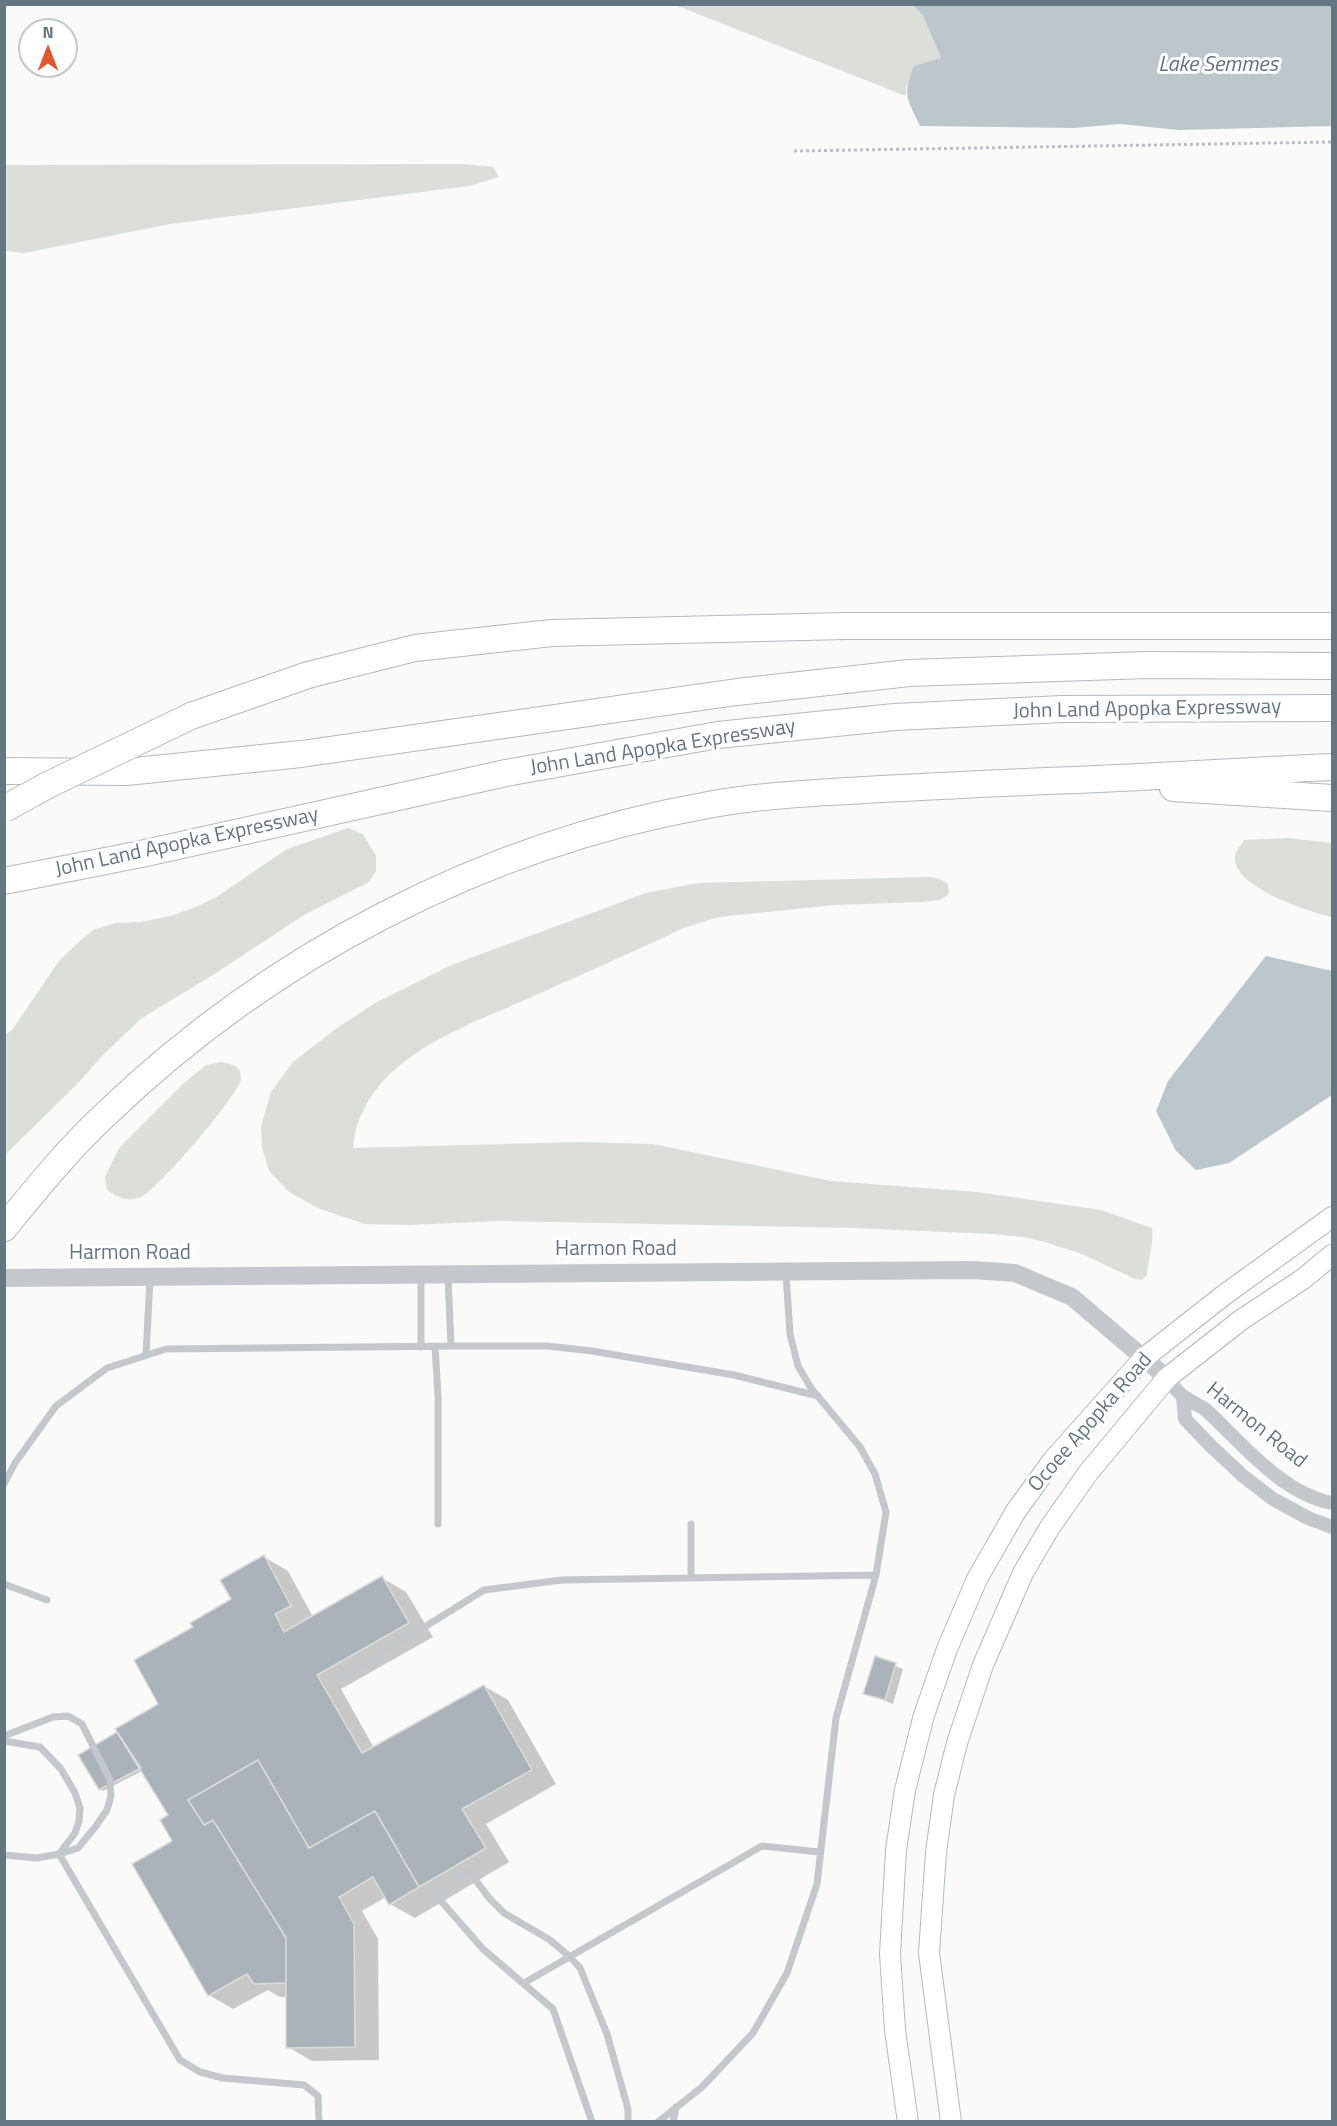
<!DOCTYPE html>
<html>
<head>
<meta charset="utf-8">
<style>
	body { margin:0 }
	#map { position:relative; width:1337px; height:2126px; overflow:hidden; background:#fafaf8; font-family:"Titillium Web",sans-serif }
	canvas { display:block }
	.frame { position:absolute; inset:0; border:6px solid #657683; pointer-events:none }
	.north { position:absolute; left:18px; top:18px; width:60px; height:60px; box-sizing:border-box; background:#fff; border:2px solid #c1c8cd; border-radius:50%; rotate:0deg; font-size:16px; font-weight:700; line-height:24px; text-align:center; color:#657683 }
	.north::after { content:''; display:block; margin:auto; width:21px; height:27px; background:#e4572e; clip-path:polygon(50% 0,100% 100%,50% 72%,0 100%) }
</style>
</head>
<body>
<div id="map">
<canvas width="1337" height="2126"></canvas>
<div class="frame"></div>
<div class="north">N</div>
</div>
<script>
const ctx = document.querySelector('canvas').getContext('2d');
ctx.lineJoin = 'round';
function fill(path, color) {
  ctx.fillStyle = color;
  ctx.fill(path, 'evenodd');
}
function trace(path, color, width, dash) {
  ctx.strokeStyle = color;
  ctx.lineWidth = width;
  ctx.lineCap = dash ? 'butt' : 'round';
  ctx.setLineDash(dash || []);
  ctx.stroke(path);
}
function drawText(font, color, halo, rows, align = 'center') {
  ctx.font = font + ' "Titillium Web",sans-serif';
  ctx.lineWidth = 6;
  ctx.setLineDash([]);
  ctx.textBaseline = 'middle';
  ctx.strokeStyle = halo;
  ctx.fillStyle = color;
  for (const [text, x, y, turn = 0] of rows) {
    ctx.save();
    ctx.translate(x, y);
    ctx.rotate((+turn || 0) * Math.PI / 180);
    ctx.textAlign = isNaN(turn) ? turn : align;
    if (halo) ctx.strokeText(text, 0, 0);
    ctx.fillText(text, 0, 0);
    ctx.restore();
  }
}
const green = new Path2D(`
	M675 5H913L923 16 941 58 906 86V96Z
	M465 164 493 167 499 177 469 186 170 224 24 253 5 251V165Z
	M348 828 363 834 376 856V871L369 882 304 915 216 973 142 1018 103 1055 79 1082 5 1155V1035L12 1030 59 961 82 939 95 929 116 923 141 922 170 916 191 909 215 898 287 849Z
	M1288 838 1332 843V917C1310 912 1231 887 1235 856 1236 851 1242 844 1244 840Z
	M929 877 940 879 948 884 949 894 940 900 921 902 835 905 719 917 684 928C632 952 579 976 527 999 479 1020 421 1041 385 1079 367 1098 355 1122 353 1148L580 1142 653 1144 831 1181 977 1192 1101 1210 1152 1228C1154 1244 1148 1259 1147 1275L1142 1280 1135 1279 1082 1254 1045 1242 1023 1237 992 1234 854 1228 502 1221 408 1225 365 1224 320 1209 289 1192 269 1171 262 1147 261 1127 271 1092 293 1062 337 1028 377 1002 454 964 646 893 698 883Z
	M222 1062C232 1064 241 1066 241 1078 241 1093 156 1191 141 1197 127 1203 118 1197 107 1190L105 1177 119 1148 184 1083 206 1065Z`);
const water = new Path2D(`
	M913 5H1332V126L1179 130 1120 124 1074 128 920 126C907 98 902 96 914 66L941 58 923 16Z
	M1266 956 1332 971V1095L1229 1163 1196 1170 1176 1151 1156 1111 1168 1081Z`);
const shadow = new Path2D(`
	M264 1557 288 1571 313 1617 382 1578 406 1592 433 1637 341 1689 374 1748 484 1686 508 1700 556 1784 486 1824 509 1862 415 1918 390 1904 386 1897 362 1911 378 1939 379 2060 312 2061 288 2047V1997H280L268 1990 233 2009 209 1995 170 1816 142 1771 103 1791 100 1789 119 1732 160 1704 195 1628 233 1599Z
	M876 1658 903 1669 893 1704 865 1693Z`);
const building = new Path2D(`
	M264 1555 291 1606 275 1614 284 1632 382 1576 409 1623 317 1675 362 1753 484 1685 532 1770 462 1809 486 1848 419 1887 375 1811 309 1848 258 1760 188 1800 204 1825 213 1820 286 1938V1983L254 1984 247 1974 208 1996 132 1864 172 1841 160 1820 168 1815 115 1729 158 1704 134 1660 193 1627 190 1623 231 1599 220 1580Z
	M875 1656 896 1663 885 1700 863 1694Z
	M117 1732 141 1768 99 1790 78 1755Z
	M258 1760 309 1848 375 1811 419 1887 389 1905 373 1877 339 1897 354 1924 355 2047 286 2048V1938L213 1820 204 1825 188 1800Z`);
const path = new Path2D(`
	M794 151 1332 142`);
const service = new Path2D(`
	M448 1276 451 1346H547L592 1351 734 1375 818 1396
	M435 1346 438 1396V1524
	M421 1347V1274
	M146 1355 150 1279
	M4 1484 15 1463 56 1406 107 1368 166 1349 456 1346
	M691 1524V1577
	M4 1584 47 1600
	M341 1679 484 1590 562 1580 876 1575
	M4 1736 53 1717 68 1716 82 1724 110 1780 111 1796 107 1810 96 1826 78 1848 59 1854 37 1858 4 1855
	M4 1741 40 1747 61 1769 75 1793 80 1808 79 1821 75 1833 59 1854
	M59 1854 180 2060 200 2072 223 2078 304 2085 318 2096 319 2122
	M524 1983 762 1846 819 1852
	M592 2122 553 2009 483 1949 434 1893 468 1870 489 1898 504 1913 550 1940 569 1956 580 1968 607 2034 628 2109V2122
	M658 2122 702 2087 753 2033 787 1973 817 1884 836 1718 876 1575 886 1512 875 1474 860 1447 811 1388 798 1366 790 1334 786 1274
	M673 2122 676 2107`);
const minor = new Path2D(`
	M1167 1378C1172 1385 1178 1394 1186 1398 1192 1403 1200 1405 1206 1410 1243 1444 1281 1493 1332 1503
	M1183 1397 1185 1419 1211 1446 1243 1476 1273 1499 1308 1518 1332 1527`);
const tertiary = new Path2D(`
	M4 1278 973 1270 1015 1273 1072 1297 1167 1378`);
const secondary = new Path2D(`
	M908 2122 895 2030 890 1954 896 1850 905 1790 924 1715 947 1649 977 1579 1016 1511 1053 1460 1144 1358 1224 1295 1332 1217
	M951 2122 929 1953 936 1852 944 1795 957 1743 983 1665 1023 1573 1050 1527 1088 1473 1167 1378 1241 1320 1303 1279 1332 1255`);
const motorway = new Path2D(`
	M191 716 308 675 415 648 552 633 845 626H1332
	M4 771 126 772 301 754 737 692 909 673 1147 665 1332 666
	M1173 788 1332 798
	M4 881 141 854 506 773 718 735 895 717 1062 709 1332 708
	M4 1228C37 1188 69 1148 107 1113 272 955 483 845 708 805 754 796 801 794 847 791 913 787 979 784 1046 781 1141 778 1237 771 1332 767`);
const motorwayBridge = new Path2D(`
	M4 809 48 785 191 716`);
const streetNames = [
	["John Land Apopka Expressway",1147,710,-1],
	["John Land Apopka Expressway",663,748,-9],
	["John Land Apopka Expressway",187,843,-12],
	["Harmon Road",616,1250],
	["Harmon Road",130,1254],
	["Ocoee Apopka Road",1091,1423,-49],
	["Harmon Road",1256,1426,39]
];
const waterNames = [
	["Lake Semmes",1218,66]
];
fill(green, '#dadfd7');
fill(water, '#bbc7cb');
fill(shadow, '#0003');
fill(building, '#aab3b9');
trace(building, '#dcdcda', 1.5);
trace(secondary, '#b3babf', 22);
trace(motorway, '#b4b9bd', 28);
trace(path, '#bbbfc2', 3, [3, 3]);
trace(service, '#c3c8cc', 7);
trace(minor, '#c3c8cc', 14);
trace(tertiary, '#c3c8cc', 18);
trace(secondary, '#fff', 20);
trace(motorway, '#fff', 26);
trace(motorwayBridge, '#b4b9bd', 28, []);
trace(motorwayBridge, '#fff', 26);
drawText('21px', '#657683', '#fff', streetNames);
drawText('italic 22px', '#60757c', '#fff', waterNames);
</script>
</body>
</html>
